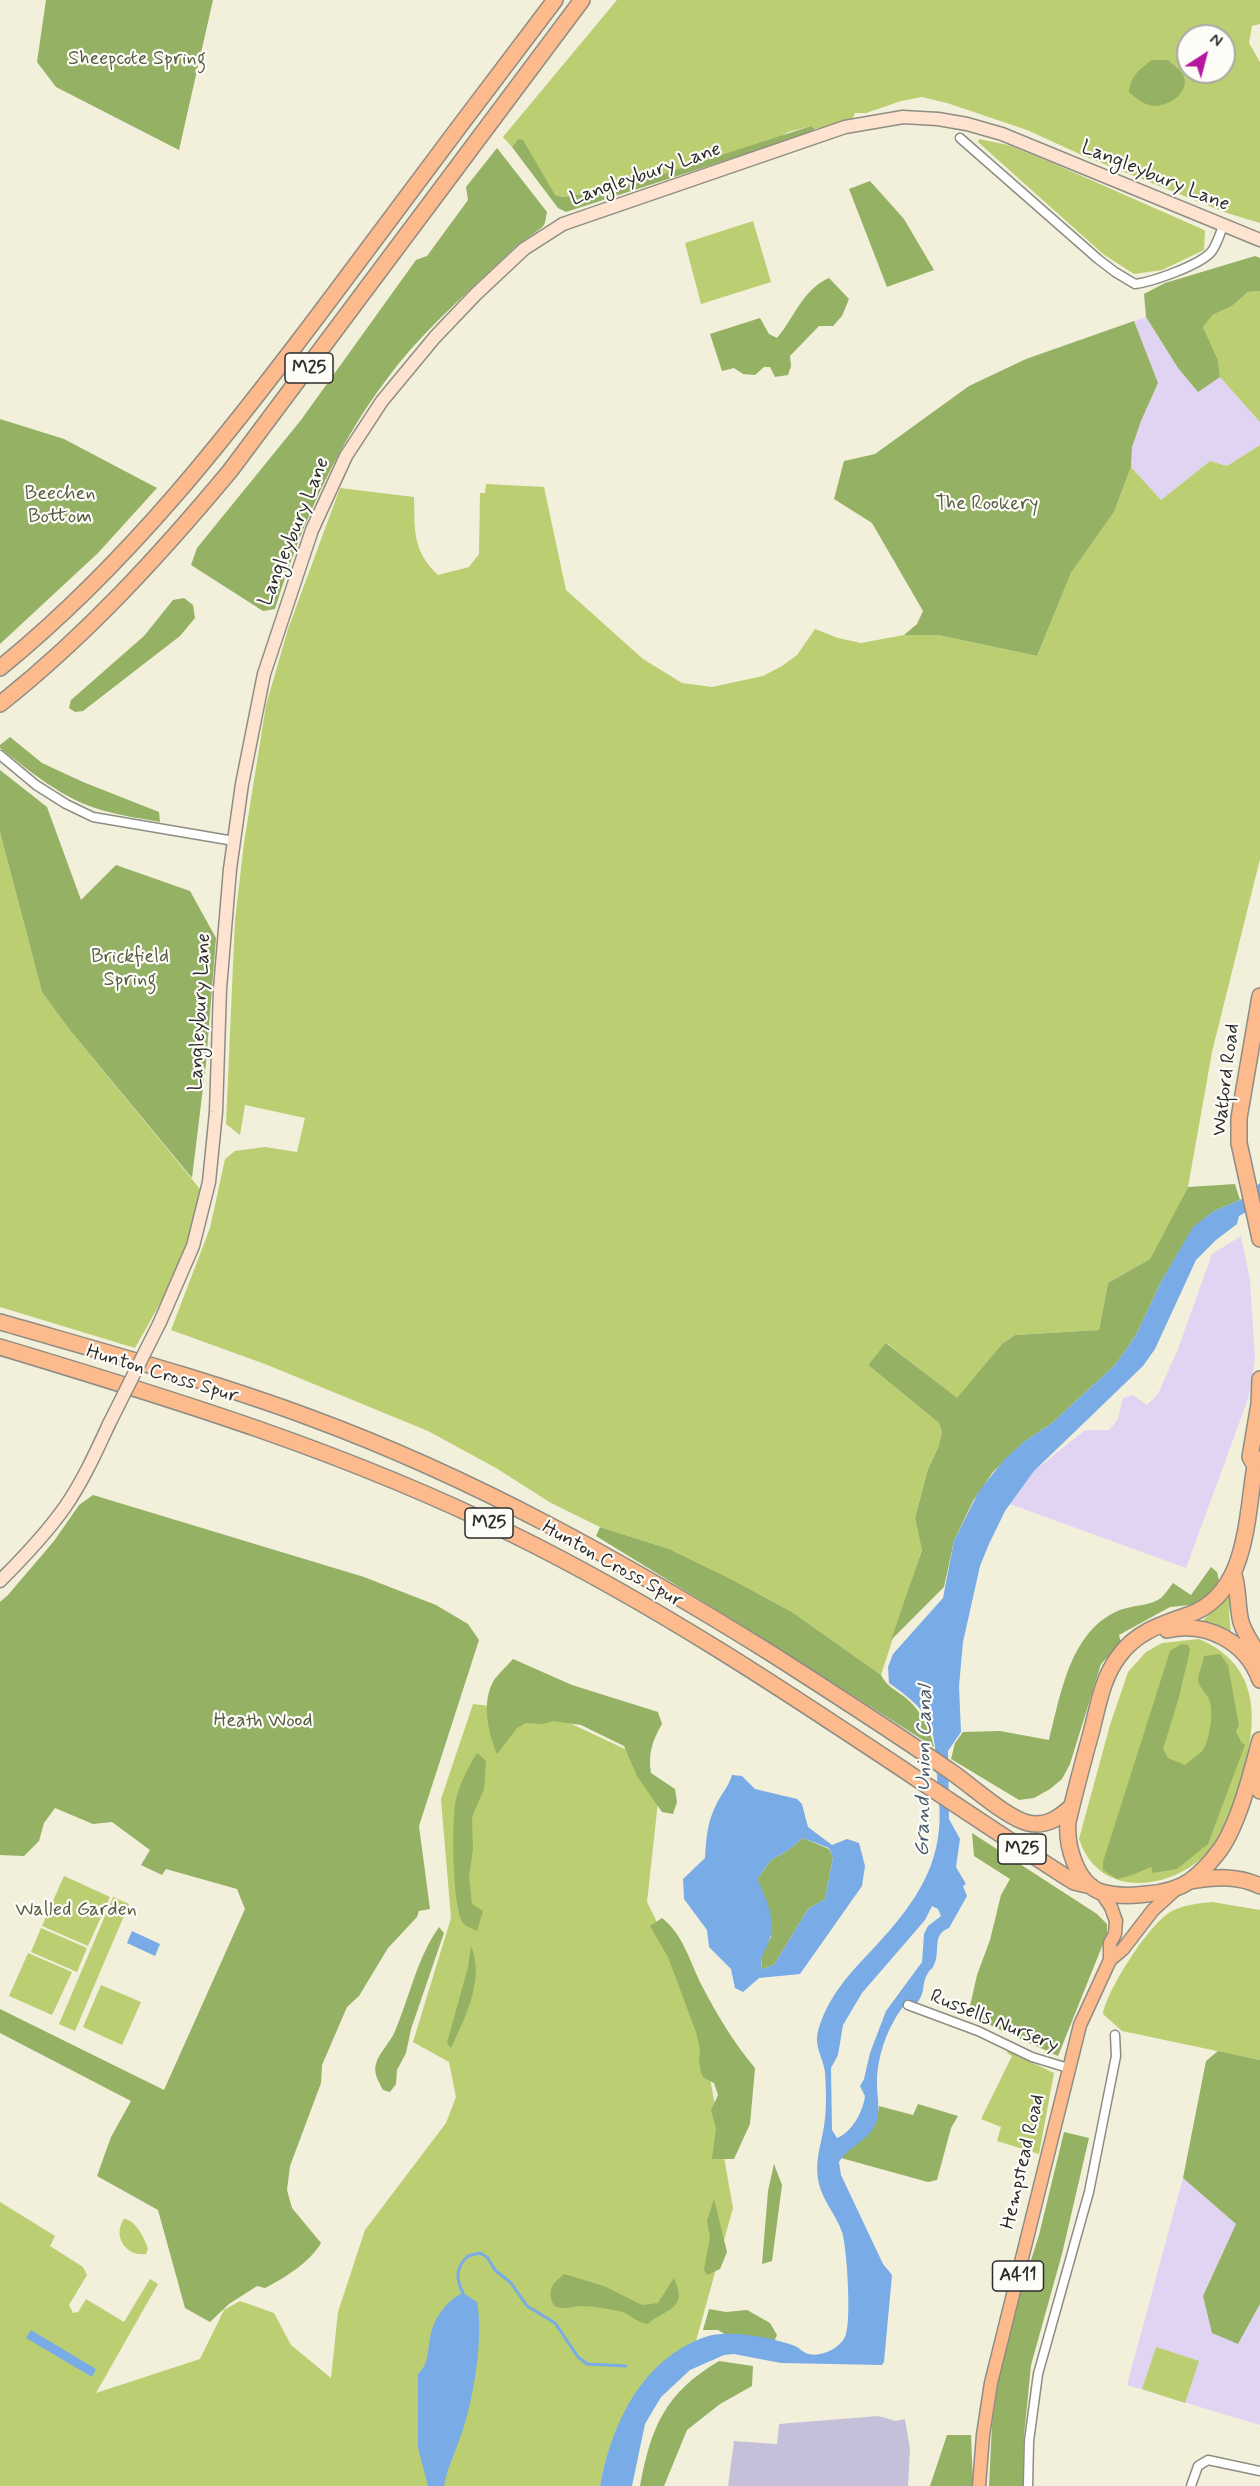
<!DOCTYPE html>
<html>
<head>
<meta charset="utf-8">
<style>
	body { margin:0 }
	#map { position:relative; width:1260px; height:2486px; overflow:hidden; background:#f2efdb; font-family:Mynerve,sans-serif }
	canvas { display:block }
	.north { position:absolute; left:1176px; top:24px; width:60px; height:60px; box-sizing:border-box; background:#fdfcf7; border:2px solid #a9a8a5; border-radius:50%; rotate:36deg; font-size:16px; font-weight:700; line-height:24px; text-align:center; color:#2b2b2b }
	.north::after { content:''; display:block; margin:auto; width:21px; height:27px; background:#b5179e; clip-path:polygon(50% 0,100% 100%,50% 72%,0 100%) }
</style>
</head>
<body>
<div id="map">
<canvas width="1260" height="2486"></canvas>
<div class="north">N</div>
</div>
<script>
const ctx = document.querySelector('canvas').getContext('2d');
ctx.lineJoin = 'round';
function fill(path, color) {
  ctx.fillStyle = color;
  ctx.fill(path, 'evenodd');
}
function trace(path, color, width, dash) {
  ctx.strokeStyle = color;
  ctx.lineWidth = width;
  ctx.lineCap = dash ? 'butt' : 'round';
  ctx.setLineDash(dash || []);
  ctx.stroke(path);
}
function drawText(font, color, halo, rows, align = 'center') {
  ctx.font = font + ' Mynerve,sans-serif';
  ctx.lineWidth = 4.5;
  ctx.setLineDash([]);
  ctx.textBaseline = 'middle';
  ctx.strokeStyle = halo;
  ctx.fillStyle = color;
  for (const [text, x, y, turn = 0] of rows) {
    ctx.save();
    ctx.translate(x, y);
    ctx.rotate((+turn || 0) * Math.PI / 180);
    ctx.textAlign = isNaN(turn) ? turn : align;
    if (halo) ctx.strokeText(text, 0, 0);
    ctx.fillText(text, 0, 0);
    ctx.restore();
  }
}
const built = new Path2D(`
	M1146 317 1178 368 1198 391 1220 377 1260 422V445L1227 466 1210 461 1161 500 1131 467 1132 447 1141 421 1158 383 1134 321Z
	M1241 1236 1250 1280 1255 1358 1253 1373 1248 1399 1186 1568 1010 1504 1034 1471 1085 1430H1109L1118 1419 1123 1398 1133 1395 1147 1405 1158 1394 1178 1349 1212 1254Z
	M1183 2178 1236 2224 1203 2296 1238 2344 1260 2304V2425L1127 2385Z`);
const industrial = new Path2D(`
	M878 2416 896 2421 905 2419 910 2449 908 2486H728L734 2441 777 2444 779 2424Z`);
const green = new Path2D(`
	M617 0H1260V24L1252 26 1249 43 1260 62V223L1227 213 1084 156 1027 130 947 103 922 97 901 101 866 113H855L853 118 820 128 815 129 811 126 788 132 776 139 617 189 562 197 555 195 518 139 512 147 503 137ZM1188 36H1224V72H1188Z
	M979 139 1008 145 1050 162 1202 229 1205 231 1204 250 1162 270 1134 274 1103 254 978 142Z
	M753 221 771 282 701 304 685 243Z
	M1260 291V422L1220 377 1218 360 1203 327 1211 315 1232 306 1248 292Z
	M1260 445V859L1212 1052 1188 1187 1150 1259 1108 1283 1099 1330 1015 1335 1002 1344 957 1399 887 1343 868 1365 939 1423 942 1433 938 1448 928 1469 915 1518 922 1549 881 1675 792 1612 729 1578 669 1549 600 1527 551 1503 496 1468 428 1431 265 1364 171 1330 210 1228 225 1159 235 1151 265 1147 297 1152 305 1118 245 1105 240 1135 226 1124 235 920 244 843 266 705 288 629 340 488 414 497C415 531 412 550 438 575L469 567 479 554 480 493H485L486 484 544 487 566 590 643 659 682 683 712 687 763 676 782 666 797 655 815 629 838 638 861 643 904 635H938L1037 656 1071 573 1114 512 1131 467 1161 500 1210 461 1227 466Z
	M0 832 42 992 69 1029 200 1189C198 1240 160 1304 135 1348L0 1307Z
	M1229 1596H1231L1229 1613 1231 1633 1202 1621Z
	M1199 1639C1260 1665 1260 1720 1240 1782 1232 1806 1226 1832 1208 1852 1171 1891 1099 1900 1079 1839L1110 1725 1128 1672 1146 1652 1162 1643Z
	M473 1704 515 1709 561 1719 627 1750 658 1802 647 1902 697 2004 733 2208 696 2341C640 2368 611 2426 600 2486H0V2202L55 2236 50 2246 83 2267 87 2275 69 2305 73 2313 78 2312 86 2299 124 2322 150 2279 158 2284 96 2393 200 2359 224 2310 240 2301 274 2313 291 2345 331 2378 338 2312 365 2230 446 2123 456 2097 449 2062 413 2042 451 1918 441 1799Z
	M64 1876 110 1897 88 1946 42 1926Z
	M113 1897 129 1904 75 2031 59 2024Z
	M1212 1902 1260 1910V2060L1122 2031 1103 2014C1107 1990 1150 1922 1172 1911 1184 1905 1199 1903 1212 1902Z
	M41 1928 87 1948 77 1972 31 1952Z
	M28 1953 72 1972 52 2015 9 1996Z
	M101 1985 141 2002 122 2045 83 2027Z
	M1008 2051 1054 2073 1039 2154 997 2141 1001 2127 981 2119 1012 2056 1007 2053Z
	M124 2219C135 2219 145 2239 148 2249L146 2254C126 2257 112 2236 124 2219Z
	M1156 2347 1199 2361 1185 2403 1142 2389Z`);
const forest = new Path2D(`
	M46 0H213L179 150 56 87 37 62Z
	M1152 60H1168C1172 64 1179 69 1182 73 1194 92 1165 110 1149 105 1141 103 1135 97 1129 92 1130 76 1140 69 1152 60Z
	M811 126 815 129 811 133 566 212 558 208 512 147 518 139 523 140 555 195 562 197 617 189Z
	M497 148 547 212C546 215 546 221 544 225 539 231 522 241 515 247 475 286 431 323 396 367 339 439 302 522 275 609L263 611 191 565 197 548 301 420 416 260 427 256 468 200 466 187Z
	M870 181 904 219 934 270 887 287 849 189Z
	M1255 256 1260 258V291L1248 292 1232 306 1212 315 1203 327 1218 360 1220 377 1198 392 1178 368 1146 317 1144 294 1165 283Z
	M829 278 849 299 842 316 833 326H819L790 356 791 366 788 375 775 377 770 367H764L755 375 743 374 734 368 722 371 710 334 760 318 769 334 777 338C794 318 803 289 829 278Z
	M1134 321 1158 383 1141 421 1132 447 1131 467 1114 512 1071 573 1037 656 938 635H904L917 624 923 611 872 523 834 499 844 461 875 454 969 386 1026 359Z
	M0 419 64 439 157 488 98 553 0 644Z
	M184 598 193 605 195 618 180 636 83 711 75 712 69 708 71 700 144 636 173 600Z
	M10 737 42 763 83 782 159 812 160 822C139 818 116 815 95 808 59 796 30 771 0 748V745Z
	M0 770 47 807 81 900 116 865 190 891 216 938 206 1063 192 1178 69 1029 42 992 0 832Z
	M1235 1184 1240 1200 1214 1211 1193 1228 1161 1282 1136 1335 1115 1365 1051 1424 1025 1441 993 1472 973 1501 954 1541 944 1587 891 1640 922 1550 915 1518 928 1469 938 1448 942 1433 939 1423 868 1365 886 1343 957 1398 1002 1344 1015 1335 1099 1330 1108 1283 1150 1259 1188 1187Z
	M93 1495 364 1577 436 1605 468 1624 479 1640 419 1826 430 1909 419 1911 417 1917 388 1948 359 1996 347 2007 322 2065 321 2083 290 2166 287 2190 292 2208 321 2243C309 2263 286 2277 265 2288L257 2286 229 2304 210 2322 185 2308 158 2210 97 2176 111 2137 131 2101 0 2033V2009L164 2090 245 1909 237 1889 166 1869 162 1875 141 1865 150 1850 112 1822 93 1824 55 1808 44 1823 39 1841 24 1856 0 1855V1602L8 1595 54 1541 79 1505Z
	M600 1527 669 1549 729 1578 792 1612 881 1675C887 1687 896 1690 906 1698 921 1711 930 1728 934 1747L764 1639 596 1536Z
	M1211 1567 1217 1572 1220 1585 1200 1604 1170 1607 1119 1635 1121 1643 1101 1664 1070 1764 1062 1779 1050 1789 1034 1798 1019 1800 951 1759 955 1743 963 1732 1000 1731 1049 1740C1061 1694 1070 1630 1120 1610 1132 1605 1151 1606 1161 1598 1165 1594 1169 1588 1173 1583L1191 1595Z
	M1181 1644 1188 1645 1190 1650 1179 1697 1163 1749 1168 1758 1185 1765C1190 1760 1199 1755 1203 1750 1210 1739 1214 1711 1209 1699 1206 1692 1198 1687 1198 1679 1199 1671 1203 1664 1204 1656L1220 1654 1228 1665 1239 1726 1236 1731 1241 1742 1245 1745 1208 1844 1177 1869 1153 1873 1151 1867C1141 1871 1129 1877 1117 1879L1103 1870V1862L1170 1651Z
	M513 1659 572 1685 658 1712 662 1724C652 1741 648 1754 651 1773L675 1789 677 1802 673 1814 662 1812 637 1776 624 1746 581 1725 553 1721 543 1724 526 1723 517 1728 497 1754C488 1732 481 1702 494 1680 499 1673 507 1666 513 1659Z
	M477 1753 486 1761 484 1789 472 1817 473 1849 469 1877 472 1904 483 1911 477 1931C473 1929 467 1927 464 1924 452 1911 452 1824 455 1804 459 1785 467 1769 477 1753Z
	M972 1833 1097 1914 1107 1924V1934L1058 2056 968 2015 977 1975 990 1940 1001 1895 1010 1879 974 1856Z
	M803 1838 829 1849 833 1857 825 1899 808 1909 774 1965 762 1969 761 1956 771 1937 757 1879 771 1860 787 1851Z
	M662 1918C683 1934 690 1962 702 1986 717 2015 734 2043 755 2068L750 2124 734 2159H712L716 2128 711 2110 718 2095 714 2083 704 2078 701 2073 699 2061 700 2049 696 2032 668 1957 650 1926Z
	M439 1927 444 1933 411 2029 406 2053 397 2070 396 2084 390 2092 383 2090C379 2082 373 2073 376 2064 379 2052 391 2042 395 2031 410 1996 417 1958 439 1927Z
	M471 1946C485 1979 465 2018 451 2048L447 2043 468 1967Z
	M1218 2051 1260 2060V2304L1238 2344 1212 2333 1203 2296 1236 2224 1183 2178 1206 2061Z
	M918 2104 958 2116 951 2128 937 2180 928 2182 841 2158C859 2138 876 2135 879 2106L913 2115Z
	M1064 2132 1089 2138 1062 2254 1031 2365 1024 2436 1023 2486H989L992 2425 999 2378 1015 2310 1039 2235Z
	M774 2164 782 2185 772 2261 762 2264 768 2191Z
	M714 2199 727 2252 720 2269 707 2275 704 2270 710 2237 707 2221Z
	M564 2274 604 2286 642 2305 658 2303 674 2278C689 2311 665 2308 648 2324 636 2323 630 2313 619 2311 608 2309 593 2306 581 2306 571 2307 564 2310 554 2306 547 2290 551 2285 564 2274Z
	M709 2309 726 2312 747 2310 770 2323 777 2335 773 2344 733 2339 718 2330H703Z
	M719 2361 753 2366 752 2386 720 2404 687 2430 664 2486H640C651 2427 665 2393 719 2361Z
	M947 2435H971L973 2486H930Z`);
const water = new Path2D(`
	M1260 1183V1204L1239 1216 1237 1224 1216 1240 1196 1260 1155 1349 1143 1366 1034 1471 1005 1511 989 1544 980 1566 963 1642 959 1686 961 1732 948 1751 949 1819 960 1839 956 1867 966 1884 963 1886 967 1896 949 1928C931 1935 941 1951 934 1965 932 1970 931 1968 928 1973 920 1986 928 1993 913 2007L905 2004C888 2026 877 2055 877 2083 877 2095 880 2108 877 2120 872 2139 849 2146 839 2162L841 2175 883 2264 892 2275 884 2362 882 2365 781 2363 734 2354 724 2355 690 2370 661 2397 645 2424 632 2486H600C610 2430 637 2369 691 2343 701 2338 711 2334 722 2334 746 2333 772 2338 795 2346 800 2348 803 2353 809 2354 821 2357 839 2349 845 2337 852 2325 847 2246 842 2232 836 2215 823 2201 819 2184 814 2162 821 2146 824 2126 827 2110 826 2088 825 2072 823 2057 814 2047 818 2031 827 1999 847 1976 870 1952 903 1917 935 1879 939 1829 941 1812 938 1793 937 1776 935 1725 932 1713 889 1683L888 1667 893 1654 943 1598 954 1541 979 1491 1004 1460 1025 1441 1051 1424 1115 1365 1136 1335 1161 1282 1193 1227 1214 1211 1240 1200ZM932 1906 938 1909 941 1916 928 1926 924 1934 922 1962 886 2011 870 2053 864 2079 860 2086 865 2096C863 2112 852 2132 837 2138L832 2130 831 2068 838 2055 843 2025 862 1993 925 1920Z
	M732 1775 742 1776 755 1789 797 1799 802 1804 808 1827 832 1845 847 1839 859 1843 865 1866 862 1886 800 1974 759 1978 743 1992 735 1988 731 1969 709 1947 707 1930 684 1899 683 1879 705 1858C706 1839 707 1823 716 1805 721 1794 729 1786 732 1775ZM803 1838 829 1848 833 1857 825 1899 808 1909 774 1965 762 1969C760 1952 766 1952 770 1938 776 1919 765 1895 757 1879L771 1860 787 1851Z
	M132 1931 160 1944 155 1956 127 1943Z
	M463 2293 477 2302C484 2338 473 2404 460 2438 454 2455 447 2469 444 2486H428L418 2448V2374C430 2363 427 2349 431 2333 435 2317 448 2299 463 2293Z
	M31 2330 96 2369 92 2377 26 2338Z`);
const stream = new Path2D(`
	M463 2293C456 2279 455 2268 468 2256L480 2253 487 2257 495 2270 511 2283 527 2306 555 2323 578 2357 587 2364 626 2366`);
const street = new Path2D(`
	M960 138 1098 259 1115 272 1135 284C1152 282 1201 265 1212 251 1217 244 1220 234 1223 226
	M0 755 36 785 66 804 93 817 234 841
	M908 2005 978 2031 1032 2057 1068 2068
	M1028 2486 1029 2441 1038 2374 1089 2192 1116 2056 1115 2035
	M1191 2486 1198 2466 1208 2460 1260 2471`);
const secondary = new Path2D(`
	M160 1322 193 1246 209 1182 216 1112 220 989 230 869 242 784 264 674 312 530 346 456 382 401 435 337 476 294 524 249 563 224 845 127 903 117 938 119 967 124 1002 134 1260 240
	M0 1581C23 1558 46 1534 65 1507 83 1481 96 1452 109 1424`);
const primary = new Path2D(`
	M1101 1892 1111 1907 1116 1921 1115 1934 1110 1943V1960
	M979 2486 983 2435 991 2383 1080 2025 1110 1960 1123 1949 1153 1910 1175 1890`);
const highway = new Path2D(`
	M0 668C129 563 230 433 329 301 404 200 479 100 555 0
	M0 704C86 636 160 555 230 471L582 0
	M1260 996 1239 1118V1143L1260 1239
	M0 1322C104 1352 209 1380 311 1418 474 1478 626 1563 772 1654 833 1693 894 1732 953 1773 973 1787 1007 1818 1028 1823 1046 1827 1059 1818 1071 1807
	M0 1347C176 1400 346 1452 512 1534 710 1631 889 1764 1074 1882L1091 1886
	M1260 1459 1255 1466C1246 1518 1248 1595 1188 1615 1162 1624 1136 1632 1119 1656 1102 1678 1098 1707 1091 1733 1083 1762 1075 1792 1068 1822 1066 1845 1076 1883 1101 1892 1115 1896 1132 1896 1147 1894 1161 1893 1178 1889 1190 1881 1199 1874 1209 1864 1216 1855 1237 1831 1252 1771 1260 1740
	M1255 1466 1250 1457 1259 1404 1260 1379
	M1234 1575C1239 1591 1237 1607 1241 1622 1245 1635 1253 1646 1260 1656
	M1167 1630C1206 1621 1246 1641 1260 1680
	M1259 1758 1260 1791
	M1190 1881C1215 1877 1237 1875 1260 1886`);
const secondaryBridge = new Path2D(`
	M109 1424 160 1322`);
const shields = [
	[309,368,48],
	[489,1523,48],
	[1022,1849,48],
	[1018,2276,51]
];
const shieldNames = [
	["M25",309,368],
	["M25",489,1523],
	["M25",1022,1849],
	["A411",1018,2276]
];
const parkNames = [
	["Sheepcote Spring",137,60],
	["Beechen",60,495],
	["Bottom",60,518],
	["The Rookery",987,505],
	["Brickfield",130,958],
	["Spring",130,981],
	["Heath Wood",263,1722],
	["Walled Garden",76,1911]
];
const streetNames = [
	["Langleybury Lane",646,175,-19],
	["Langleybury Lane",1155,177,22],
	["Langleybury Lane",295,532,-68],
	["Langleybury Lane",201,1012,-87],
	["Watford Road",1227,1080,-83],
	["Hunton Cross Spur",162,1375,17],
	["Hunton Cross Spur",612,1565,29],
	["Russells Nursery",994,2022,22],
	["Hempstead Road",1024,2162,-77]
];
const waterNames = [
	["Grand Union Canal",925,1771,-89]
];
fill(built, '#e1d4f3');
fill(industrial, '#c5c0da');
fill(green, '#bbce72');
fill(forest, '#94b164');
fill(water, '#79ace6');
trace(stream, '#79ace6', 3);
trace(street, '#8e8d83', 11);
trace(secondary, '#8e8d83', 15);
trace(primary, '#8e8d83', 15);
trace(highway, '#8e8d83', 18);
trace(street, '#fff', 8);
trace(secondary, '#fee3d1', 12);
trace(primary, '#fcba8d', 12);
trace(highway, '#fcba8d', 15);
trace(secondaryBridge, '#8e8d83', 15, []);
trace(secondaryBridge, '#fee3d1', 12);
for (const [x, y, w] of shields) {
  const box = new Path2D();
  box.roundRect(x - w / 2, y - 15, w, 30, 4.5);
  ctx.fillStyle = '#fdfcf7';
  ctx.fill(box);
  trace(box, '#2b2b2b', 1.5);
}
drawText('bold 18px', '#2b2b2b', null, shieldNames);
drawText('20px', '#565c40', '#fdfcf7', parkNames);
drawText('20px', '#2b2b2b', '#fdfcf7', streetNames);
drawText('italic 21px', '#46586c', '#fdfcf7', waterNames);
</script>
</body>
</html>
